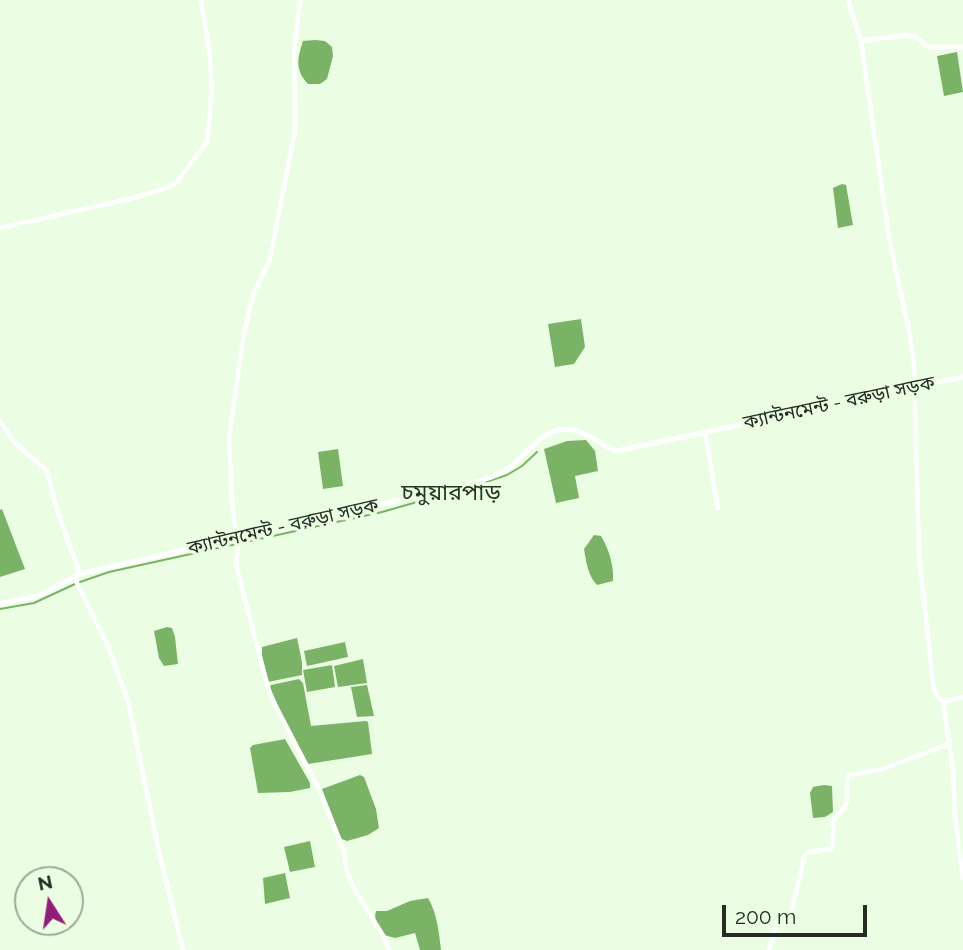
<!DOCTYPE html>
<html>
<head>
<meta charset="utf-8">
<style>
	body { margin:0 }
	#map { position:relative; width:963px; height:950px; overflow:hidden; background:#ebfee4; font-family:Raleway,sans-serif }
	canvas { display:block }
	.north { position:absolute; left:14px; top:866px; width:70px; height:70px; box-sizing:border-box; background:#ebfee4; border:2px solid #9caa97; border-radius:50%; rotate:348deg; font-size:19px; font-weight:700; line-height:28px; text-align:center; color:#252c23 }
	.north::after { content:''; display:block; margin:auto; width:24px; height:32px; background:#931d7a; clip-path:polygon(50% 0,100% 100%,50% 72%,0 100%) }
	.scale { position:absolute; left:722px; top:905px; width:145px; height:32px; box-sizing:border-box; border:4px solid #252c23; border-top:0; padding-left:9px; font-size:21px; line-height:24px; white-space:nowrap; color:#252c23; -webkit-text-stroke:5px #ebfee4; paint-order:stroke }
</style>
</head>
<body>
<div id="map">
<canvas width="963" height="950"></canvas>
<div class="north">N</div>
<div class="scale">200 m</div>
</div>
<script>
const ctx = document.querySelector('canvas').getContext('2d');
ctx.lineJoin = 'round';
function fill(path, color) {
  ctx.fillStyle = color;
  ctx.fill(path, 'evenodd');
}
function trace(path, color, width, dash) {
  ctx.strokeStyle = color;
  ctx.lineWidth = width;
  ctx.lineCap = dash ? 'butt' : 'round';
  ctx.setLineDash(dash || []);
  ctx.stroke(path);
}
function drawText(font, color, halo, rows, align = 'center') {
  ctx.font = font + ' Raleway,"Noto Sans Bengali",sans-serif';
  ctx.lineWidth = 7;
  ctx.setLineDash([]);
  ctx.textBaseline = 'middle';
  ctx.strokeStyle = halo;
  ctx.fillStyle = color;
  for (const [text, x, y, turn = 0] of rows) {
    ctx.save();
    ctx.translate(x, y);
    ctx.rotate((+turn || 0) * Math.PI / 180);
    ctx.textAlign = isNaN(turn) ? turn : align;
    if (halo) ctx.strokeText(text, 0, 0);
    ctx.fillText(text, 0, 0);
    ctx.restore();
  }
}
const water = new Path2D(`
	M315 40 325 41 332 47 333 56 327 79 320 84H308C295 70 297 59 303 41Z
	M957 52 963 92 944 96 937 56Z
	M842 184 846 185 853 225 838 228 833 188Z
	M581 319 585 347 574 364 555 367 548 324Z
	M586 440 595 451 598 471 575 476 579 498 556 503 544 449 567 441Z
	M338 449 343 486 323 489 318 452Z
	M2 509 25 569 0 577V510Z
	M594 535 601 536C609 549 614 566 613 581L597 585C588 576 586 561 584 549Z
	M167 627 172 628 175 637 178 664 164 666 159 658 154 631Z
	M297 638 302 662V675L268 682 262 656V647Z
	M345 642 348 657 307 666 304 651Z
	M363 659 367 683 338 687 334 666Z
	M332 665 335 687 307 692 303 670Z
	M299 679 303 683 311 726 366 721 368 722 372 754 308 764 290 734 270 687 271 685Z
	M367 685 374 716 357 717 351 687Z
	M285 739 310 783V788L290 792 258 793 250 748 253 745Z
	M360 775 364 777 376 809 379 828 368 835 347 841 339 838 322 789Z
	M824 785 832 786 833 812 825 817 813 818 810 793 813 787Z
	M310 841 315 867 290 872 284 847Z
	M285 873 290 898 265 904 263 878Z
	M428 898C437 913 439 933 441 950H420L415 933 395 938 384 935C379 928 373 920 376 911H387L410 901Z`);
const stream = new Path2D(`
	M80 582 109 572 382 512 480 484 507 475 522 466 537 452
	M0 609 34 603 75 584`);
const street = new Path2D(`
	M300 0 294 54 295 130 270 259 253 296 244 334 229 437 232 503 238 548 236 565 270 695 321 793 344 851 347 872 356 892 384 937 389 950
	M848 0 861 41 889 238 909 331 914 364 919 554 933 684 936 695 943 702 953 769 955 816 963 878
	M861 41 906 35 916 37 928 47H963
	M0 228 133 198 169 187 177 182 207 142 212 90 210 56 201 0
	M0 421 15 443 47 471 58 513 80 574
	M705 432 718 508
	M74 577 107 644 128 701 158 847 183 950
	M943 702 963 697
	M769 950 778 920 787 917 791 913 805 855 808 852 832 849 834 819C854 801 845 798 848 775L883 769 948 744`);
const secondary = new Path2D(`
	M0 604 41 595 80 574 473 483C485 479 499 476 509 468 530 451 546 422 578 431 592 435 603 447 617 451L963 377`);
const streetNames = [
	["ক্যান্টনমেন্ট - বরুড়া সড়ক",839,403,-12],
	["ক্যান্টনমেন্ট - বরুড়া সড়ক",283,527,-13]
];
const quarterNames = [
	["চমুয়ারপাড়",451,493]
];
fill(water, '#7ab366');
trace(stream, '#7ab366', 2);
trace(street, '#fff', 4.5);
trace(secondary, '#fff', 5);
drawText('19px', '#252c23', '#ebfee4', streetNames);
drawText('23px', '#273522', '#ebfee4', quarterNames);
</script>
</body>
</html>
